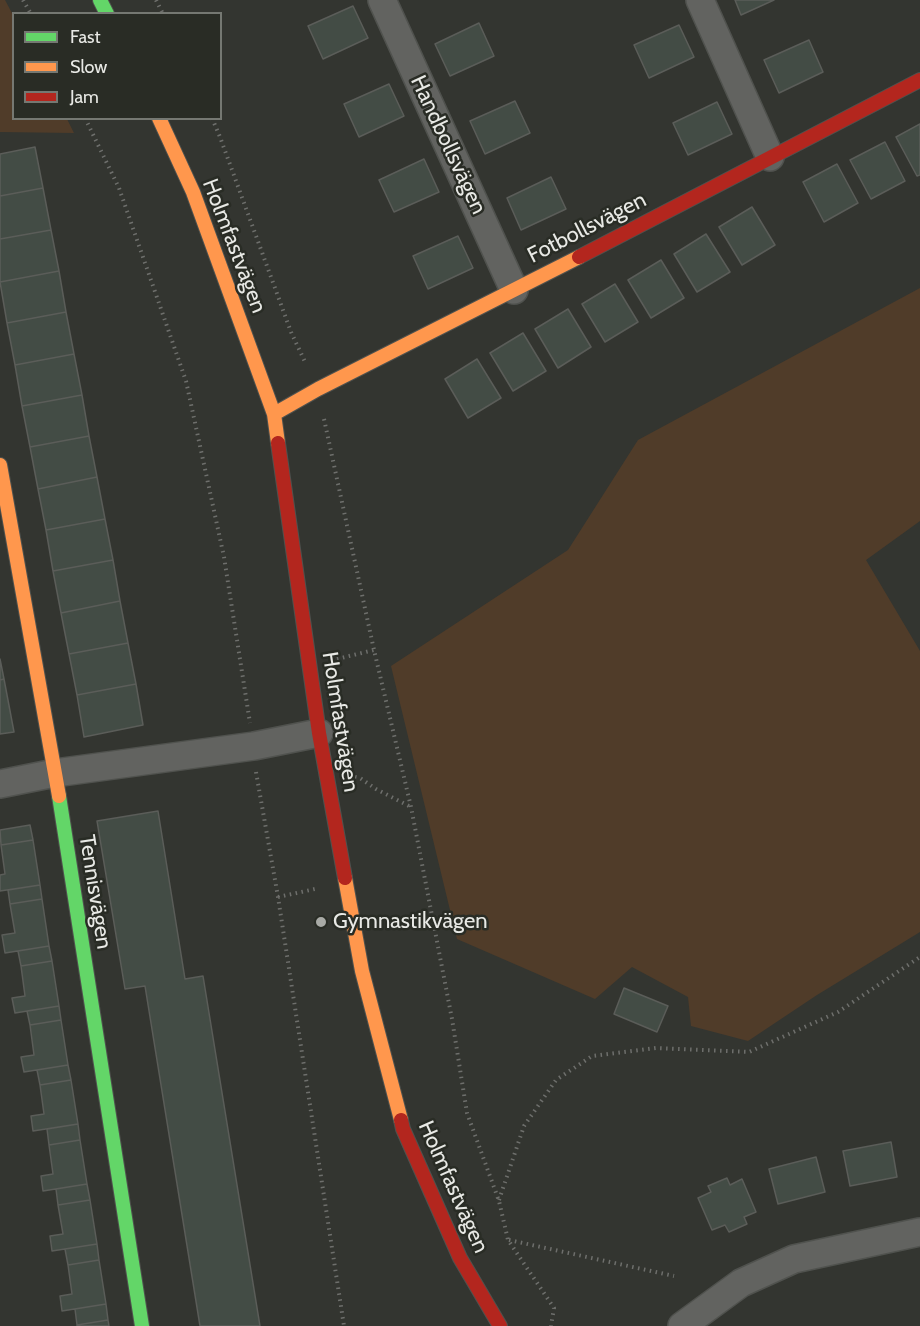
<!DOCTYPE html>
<html>
<head>
<meta charset="utf-8">
<style>
	body { margin:0 }
	#map { position:relative; width:920px; height:1326px; overflow:hidden; background:#333530; font-family:Cabin,sans-serif }
	canvas { display:block }
	.legend { position:absolute; left:12px; top:12px; width:210px; height:108px; box-sizing:border-box; background:#292c25; border:2px solid #757872; margin:0; padding:8px 10px; list-style:none; font-size:18px; color:#e8e9e5 }
	.legend li { display:flex; align-items:center; gap:12px; height:30px }
	.legend b { width:30px; border:2px solid #757872 }
</style>
</head>
<body>
<div id="map">
<canvas width="920" height="1326"></canvas>
<ul class="legend">
<li><b style="height:8px;background:#63d668"></b>Fast</li>
<li><b style="height:8px;background:#ff974d"></b>Slow</li>
<li><b style="height:8px;background:#b3261e"></b>Jam</li>
</ul>
</div>
<script>
const ctx = document.querySelector('canvas').getContext('2d');
ctx.lineJoin = 'round';
function fill(path, color) {
  ctx.fillStyle = color;
  ctx.fill(path, 'evenodd');
}
function trace(path, color, width, dash) {
  ctx.strokeStyle = color;
  ctx.lineWidth = width;
  ctx.lineCap = dash ? 'butt' : 'round';
  ctx.setLineDash(dash || []);
  ctx.stroke(path);
}
function drawText(font, color, halo, rows, align = 'center') {
  ctx.font = font + ' Cabin,sans-serif';
  ctx.lineWidth = 5;
  ctx.setLineDash([]);
  ctx.textBaseline = 'middle';
  ctx.strokeStyle = halo;
  ctx.fillStyle = color;
  for (const [text, x, y, turn = 0] of rows) {
    ctx.save();
    ctx.translate(x, y);
    ctx.rotate((+turn || 0) * Math.PI / 180);
    ctx.textAlign = isNaN(turn) ? turn : align;
    if (halo) ctx.strokeText(text, 0, 0);
    ctx.fillText(text, 0, 0);
    ctx.restore();
  }
}
const green = new Path2D(`
	M0 0H5L13 15 14 118 67 119 74 133 0 132Z
	M920 288V521L866 560 920 651V932L817 995 748 1041 691 1026 688 997 632 967 595 999 457 939 391 666 568 550 638 440Z`);
const building = new Path2D(`
	M735 0H774L741 15Z
	M353 6 368 38 323 59 308 26Z
	M479 23 494 56 450 76 435 44Z
	M679 25 694 57 649 78 634 45Z
	M809 40 823 72 779 93 764 60Z
	M389 84 404 116 359 137 344 104Z
	M515 101 530 133 485 154 470 121Z
	M717 102 732 134 688 155 673 123Z
	M920 124V175L917 176 896 137Z
	M885 142 905 181 871 199 850 160Z
	M35 147 43 188 0 196V154Z
	M424 159 439 192 394 212 379 180Z
	M837 164 858 203 824 222 803 182Z
	M551 177 566 209 521 230 507 198Z
	M43 188 51 230 0 239V196Z
	M752 207 775 245 742 265 719 227Z
	M51 230 59 271 0 282V239Z
	M706 234 730 272 697 292 674 254Z
	M458 236 473 268 428 289 413 256Z
	M661 260 684 298 651 318 628 280Z
	M59 271 66 312 7 323 0 282Z
	M615 284 638 322 605 342 582 304Z
	M568 309 591 347 558 368 535 329Z
	M66 312 74 354 15 365 7 323Z
	M523 333 546 371 513 391 490 353Z
	M74 354 82 395 22 406 15 365Z
	M477 359 501 398 468 418 445 379Z
	M82 395 89 436 30 447 22 406Z
	M89 436 97 477 38 489 30 447Z
	M97 477 105 519 46 530 38 489Z
	M105 519 113 560 53 571 46 530Z
	M113 560 120 601 61 613 53 571Z
	M120 601 128 643 69 654 61 613Z
	M128 643 136 684 77 695 69 654Z
	M0 659 4 679 0 680Z
	M4 679 14 732 0 734V680Z
	M136 684 143 725 84 737 77 695Z
	M158 811 185 979 203 976 260 1326H200L145 986 125 989 97 821Z
	M30 825 33 840 1 845 0 830Z
	M33 840 40 885 0 891V875L5 874 1 845Z
	M40 885 42 899 10 904 8 890Z
	M42 899 49 946 5 953 2 935 15 933 10 904Z
	M49 946 52 961 21 966 18 951Z
	M52 961 59 1006 15 1013 12 998 25 996 21 966Z
	M624 988 668 1006 657 1032 614 1014Z
	M59 1006 61 1020 30 1025 27 1011Z
	M61 1020 68 1065 24 1072 21 1057 34 1055 30 1025Z
	M68 1065 71 1080 40 1085 37 1070Z
	M71 1080 78 1124 33 1131 31 1116 44 1114 40 1085Z
	M78 1124 80 1140 49 1145 47 1129Z
	M80 1140 87 1184 43 1191 41 1176 53 1174 49 1145Z
	M891 1142 897 1177 850 1186 843 1151Z
	M816 1157 825 1192 778 1204 769 1169Z
	M727 1178 730 1185 742 1179 756 1212 744 1217 747 1224 729 1232 725 1225 712 1230 698 1198 711 1192 708 1186Z
	M87 1184 90 1200 58 1205 56 1189Z
	M90 1200 97 1244 52 1251 50 1236 63 1234 58 1205Z
	M97 1244 99 1260 68 1265 65 1249Z
	M99 1260 106 1304 62 1311 60 1296 72 1294 68 1265Z
	M106 1304 108 1320 77 1325 75 1309Z
	M108 1320 109 1326H77V1325Z`);
const path = new Path2D(`
	M23 0 31 14
	M156 0 163 14
	M85 118 119 188 186 381 224 557 250 723
	M212 118 220 137 291 332 306 364
	M324 419 374 650 411 807 452 1019 467 1113 499 1201 508 1240 554 1308 551 1326
	M337 659 374 650
	M256 772 278 897 344 1326
	M355 777 360 778 376 789 411 807
	M278 897 315 889
	M499 1200 524 1126 556 1080 592 1056 656 1048 749 1052 838 1012 920 957
	M509 1240 674 1276`);
const street = new Path2D(`
	M382 0 514 290
	M700 0 770 157
	M0 784 55 773 254 746 319 733
	M682 1326 741 1283 794 1259 920 1232`);
const fast = new Path2D(`
	M100 0 107 14
	M59 796 142 1326`);
const slow = new Path2D(`
	M159 118 193 192 274 414 278 443
	M274 414 318 389 579 257
	M0 465 59 796
	M345 878 362 971 401 1120`);
const jam = new Path2D(`
	M579 257 920 80
	M278 443 319 733 345 878
	M401 1120 403 1129 460 1258 500 1326`);
const markers = [
	[321,922,6,"#a9aaa6"]
];
const streetNames = [
	["Handbollsvägen",448,145,65],
	["Fotbollsvägen",587,228,-27],
	["Holmfastvägen",234,246,69],
	["Holmfastvägen",340,722,81],
	["Tennisvägen",95,892,81],
	["Holmfastvägen",453,1187,66]
];
const poiNames = [
	["Gymnastikvägen",333,922]
];
fill(green, '#503c29');
fill(building, '#434c45');
trace(building, '#5b5d59', 1.5);
trace(street, '#50524e', 30);
trace(fast, '#50524e', 16);
trace(slow, '#50524e', 16);
trace(jam, '#50524e', 16);
trace(path, '#6e6f6c', 4, [1.5, 4.5]);
trace(street, '#626360', 27);
trace(fast, '#63d668', 14);
trace(slow, '#ff974d', 14);
trace(jam, '#b3261e', 14);
for (const [x, y, r, color] of markers) {
  const dot = new Path2D();
  dot.arc(x, y, r, 0, 2 * Math.PI);
  ctx.fillStyle = color;
  ctx.fill(dot);
  trace(dot, '#292c25', 2);
}
drawText('22px', '#e8e9e5', '#292c25', streetNames);
drawText('22px', '#e8e9e5', '#292c25', poiNames, 'left');
</script>
</body>
</html>
